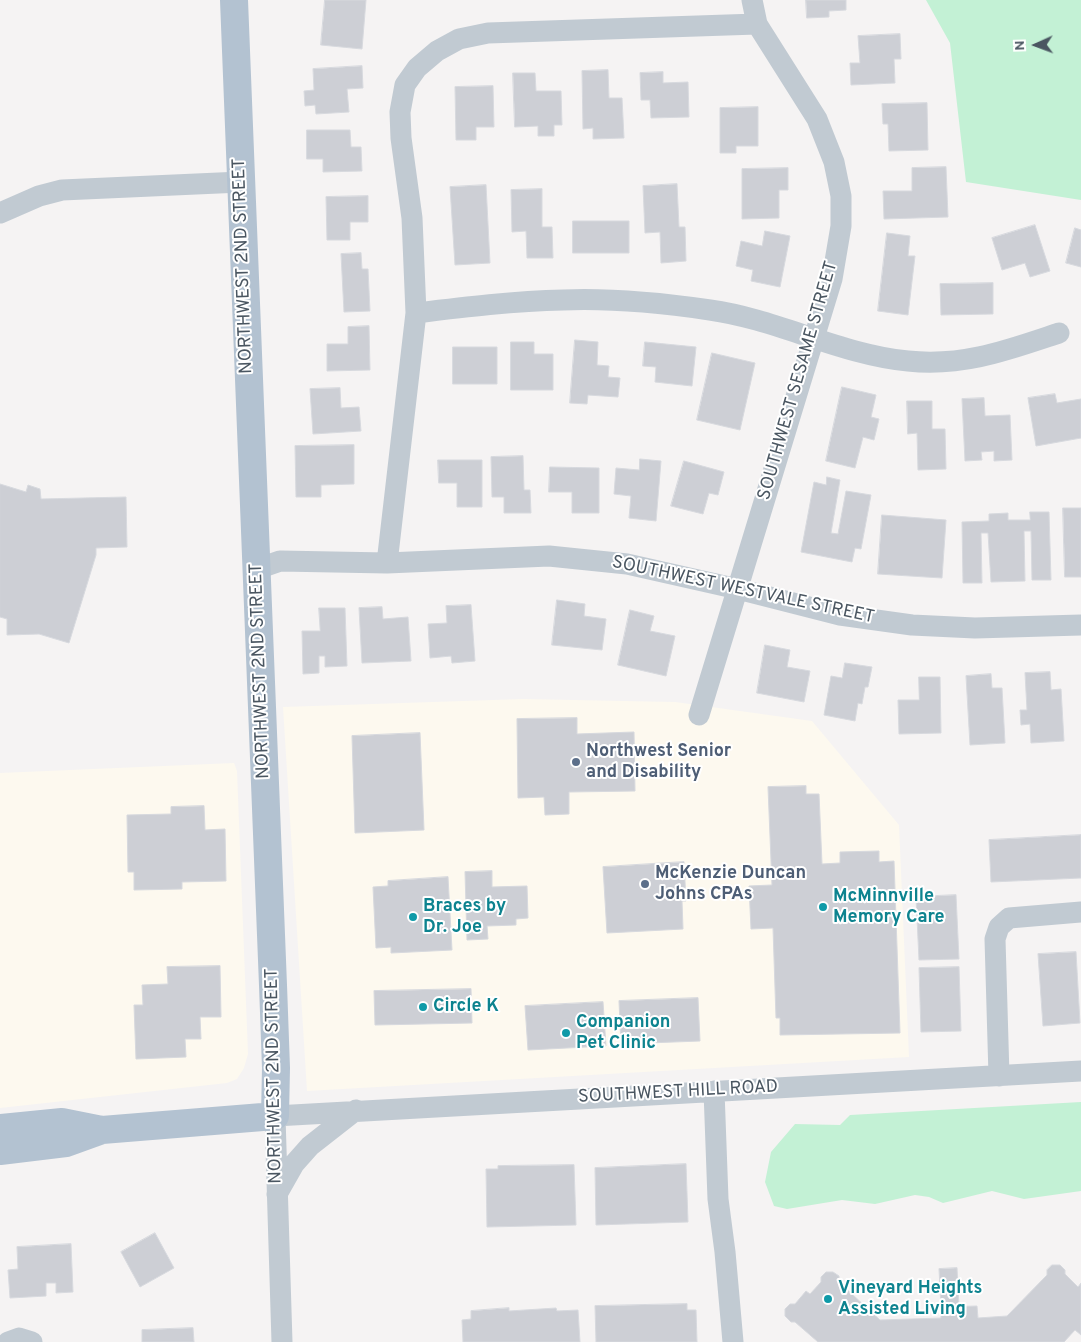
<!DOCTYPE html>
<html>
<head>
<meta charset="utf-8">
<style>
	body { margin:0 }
	#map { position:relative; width:1081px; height:1342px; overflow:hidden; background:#f5f3f3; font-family:Overpass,sans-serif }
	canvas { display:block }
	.north { position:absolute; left:1011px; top:20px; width:50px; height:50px; -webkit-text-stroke:4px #fff; paint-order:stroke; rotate:268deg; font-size:14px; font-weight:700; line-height:20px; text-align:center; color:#4a5661 }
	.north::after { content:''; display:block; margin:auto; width:18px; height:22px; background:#4a5661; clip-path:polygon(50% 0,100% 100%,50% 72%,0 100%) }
</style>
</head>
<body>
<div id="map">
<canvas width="1081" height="1342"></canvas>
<div class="north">N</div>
</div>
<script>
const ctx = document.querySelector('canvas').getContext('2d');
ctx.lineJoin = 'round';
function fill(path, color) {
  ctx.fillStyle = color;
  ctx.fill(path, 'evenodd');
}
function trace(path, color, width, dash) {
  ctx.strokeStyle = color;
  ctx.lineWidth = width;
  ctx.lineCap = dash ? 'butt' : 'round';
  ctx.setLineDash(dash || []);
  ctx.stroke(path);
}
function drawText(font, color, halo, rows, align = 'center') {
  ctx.font = font + ' Overpass,sans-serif';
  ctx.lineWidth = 4;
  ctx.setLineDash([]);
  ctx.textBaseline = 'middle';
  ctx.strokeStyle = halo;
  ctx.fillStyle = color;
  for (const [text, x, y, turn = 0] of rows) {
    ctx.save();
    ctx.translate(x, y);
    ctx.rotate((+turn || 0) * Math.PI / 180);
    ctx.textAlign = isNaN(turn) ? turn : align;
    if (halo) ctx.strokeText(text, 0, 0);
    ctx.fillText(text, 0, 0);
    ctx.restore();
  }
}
const commercial = new Path2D(`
	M523 699 675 702 812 721 899 825 909 1057 307 1091 283 707Z
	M234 763 237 771 248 1054 244 1068 237 1079 227 1083 0 1108V773Z`);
const green = new Path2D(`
	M926 0H1081V200L966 182 950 43Z
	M1081 1102V1191L1024 1199 992 1191 943 1203 929 1197 915 1195 875 1204 842 1200 787 1209 774 1206 765 1182 771 1152 795 1124 840 1125 850 1115Z`);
const building = new Path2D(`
	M325 0H366L362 49 321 45Z
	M806 0H846V10L829 11V17L807 18Z
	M900 34 901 59H894L895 83 851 85 850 63H860L858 36Z
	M362 66 363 88 347 89 349 112 316 114 315 105 305 106 304 91 314 90 313 69Z
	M608 70 609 98H622L624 138 593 139V128L583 129 582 71Z
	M663 72V83L688 82 689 117 651 118 650 100H641L640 73Z
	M513 73H535L536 91H561L562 125H554V136H538V126L515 127Z
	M493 86 494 127H476V140H456L455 87Z
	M927 103 928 150 889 151 888 124H883L882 104Z
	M758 107V146H736V153H720V108Z
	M307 130H350L351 147H361L362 171 323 172V159H307Z
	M946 167 948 217 884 219 883 191H912V168Z
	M788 168V190H779V218L742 219V169Z
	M677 184 679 227H685L686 261 661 263 660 232 645 233 643 186Z
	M486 185 490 263 455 265 450 187Z
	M542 189V227H552L553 258H527L526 231 512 232 511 190Z
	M368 196V222H350V240H327L326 197Z
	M573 221H629V253H573Z
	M1035 225 1050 271 1030 277 1025 263 1002 270 992 238Z
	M1075 228 1081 230V267L1066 263Z
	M765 231 790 236 780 287 751 281 753 270 736 266 741 241 762 246Z
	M887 233 910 236 908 256H915L908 315 878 311Z
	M361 253 362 269H368L370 311 344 312 341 254Z
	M993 283V314L941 315 940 284Z
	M369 326 370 370 327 371V344H348V327Z
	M575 340 598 342 597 365 609 366 608 377 620 378 618 397 588 395 587 404 570 403Z
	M511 342H534V354H553V390H511Z
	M645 342 696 347 692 386 655 382 656 367 643 366Z
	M453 347H497V384H453Z
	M712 353 755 363 740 430 697 420Z
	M842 387 876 395 871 417 879 419 874 440 863 437 855 468 826 461Z
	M340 388 341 408 359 407 361 431 313 434 310 389Z
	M1055 394 1057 403 1081 399V438L1036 446 1028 398Z
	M984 398 985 416 1010 415 1012 460 994 461V451L981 452 982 460 965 461 962 399Z
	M907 401H932V429H945L946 469 918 470 917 433 908 434Z
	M354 445V484L321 485V497H296L295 446Z
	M523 456 524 490H530L531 513H504V497H492L491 457Z
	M640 459 661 461 656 521 629 518 631 496 614 494 616 468 639 470Z
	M438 460H482V507H457V483H439Z
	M684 461 724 472 718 495 709 493 703 514 671 506Z
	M550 467 599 468V513H572V492H549Z
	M827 477 840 480 831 533 838 534 846 491 871 495 861 549 855 548 852 562 801 552 814 482 826 485Z
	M0 484 26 492 28 485 40 489 41 499 126 497 127 547 96 548V555L69 643 39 634 7 635V619L0 617Z
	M1063 508H1081V577H1065Z
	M1030 512H1049L1051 580H1032L1031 531H1024L1025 581 991 582 988 533H981L982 583H963L962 522 989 521V514L1008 513V520H1030Z
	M882 515 946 520 942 578 878 574Z
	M557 600 585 604 584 616 606 619 602 650 552 645Z
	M471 605 475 661 452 663 451 656 430 658 428 624 447 623 446 606Z
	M382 607 383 619 408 617 411 661 362 663 359 608Z
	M319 608H345L347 666 325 667V656H319V673L303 674 302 631H320Z
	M630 610 654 616 650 631 675 636 666 676 618 665Z
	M765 645 790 650 787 667 810 671 804 702 757 693Z
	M845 663 872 667 868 687H865L862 704 858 703 855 721 824 715 831 676 842 678Z
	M1050 672 1051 690 1061 689 1064 741 1031 743 1030 724 1021 725 1020 710H1027L1025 673Z
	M991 674 992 688H1002L1005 743 970 745 966 676Z
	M919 677H940L941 733 899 734 898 700H919Z
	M577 718V734L634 732 635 791 569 792V814L545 815 544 797 518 798 517 719Z
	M420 733 424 830 355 833 352 736Z
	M806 786V794H819L822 864 840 863V852L879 851V862L894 861 900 1033 780 1035V1018H776L773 928 751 929 749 886 772 885 768 787Z
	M204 806 205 830 225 829 226 881 182 882V889L134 890V872H128L127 815 171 814V807Z
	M1081 835V878L991 882 989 840Z
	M684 862 686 901H682L683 929 607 933 603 867Z
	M492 871V887L527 886 528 918 516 919V925L487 926 488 939 467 940 465 872Z
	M448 877 452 950 391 953V947L376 948 373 887 388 886V881Z
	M956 895 959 959 919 960 916 897Z
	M1076 952 1080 1023 1043 1026 1038 954Z
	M220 966 221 1017H200L201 1039H185L186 1057 136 1059 134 1005H143L142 985 168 984 167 967Z
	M959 967 961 1031 921 1032 919 968Z
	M471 989 472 1023 375 1025 374 991Z
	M698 998 700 1041 621 1044 619 1001Z
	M603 1002 606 1046 528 1050 525 1006Z
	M686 1164 688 1222 596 1225 595 1168Z
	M574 1165 576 1225 487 1227 486 1169H498V1166Z
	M155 1233 174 1268 140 1287 121 1252Z
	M71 1244 73 1292 56 1293V1283H46V1296L10 1298 8 1270 18 1269 17 1247Z
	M1052 1265H1060L1065 1270V1274L1078 1287 1081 1283V1335L1075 1330 1064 1342H818L795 1322H791L785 1316V1309L790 1304H795L806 1291 810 1294 821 1282V1277L826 1272H833L839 1276V1282L880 1320 941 1318V1307L977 1306 978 1318 1007 1316 1047 1275V1270Z
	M957 1268 959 1306 941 1307 939 1269Z
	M687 1304V1310H696L697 1342H596L595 1306Z
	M509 1308V1311L556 1308 557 1311 578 1310 580 1342H463L462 1320 471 1319V1311Z
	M193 1328 194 1342H142V1330Z`);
const minor = new Path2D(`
	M0 213 39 196 62 190 241 182
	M416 313C465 307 514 301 563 300 612 298 662 303 710 310 776 319 842 355 908 361 963 367 1008 350 1059 333
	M387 563 416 313 412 218 401 138 400 112 405 85 417 68 437 51 459 39 488 33 757 24
	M257 569 280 561 387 563 549 556 627 564 738 589 840 615 912 625 975 628 1081 625
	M699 715 832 279 841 226V196L834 162 817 119 757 24 752 0
	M999 1076 995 939 999 927 1009 918 1081 912
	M714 1091 718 1199 725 1252 733 1342
	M277 1194 294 1164 310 1146 356 1110
	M8 1342 19 1338 32 1342
	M282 1342 275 1116 1081 1071`);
const major = new Path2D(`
	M0 1128 62 1122 102 1130
	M0 1151 66 1143 102 1130 275 1116 276 1068 273 985 234 0`);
const markers = [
	[576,762,5,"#5c6f8a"],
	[645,884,5,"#5c6f8a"],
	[823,907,5,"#0f9aa8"],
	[413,917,5,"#0f9aa8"],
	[423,1007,5,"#0f9aa8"],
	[566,1033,5,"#0f9aa8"],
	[828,1299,5,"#0f9aa8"]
];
const streetNames = [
	["NORTHWEST 2ND STREET",244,266,-92],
	["SOUTHWEST SESAME STREET",799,381,-74],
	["SOUTHWEST WESTVALE STREET",743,591,12],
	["NORTHWEST 2ND STREET",261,671,-92],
	["NORTHWEST 2ND STREET",275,1076,-91],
	["SOUTHWEST HILL ROAD",678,1093,-3]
];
const serviceNames = [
	["Northwest Senior",586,752],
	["and Disability",586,773],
	["McKenzie Duncan",655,874],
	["Johns CPAs",655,895]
];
const cultureNames = [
	["McMinnville",833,897],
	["Memory Care",833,918],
	["Braces by",423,907],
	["Dr. Joe",423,928],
	["Circle K",433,1007],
	["Companion",576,1023],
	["Pet Clinic",576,1044],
	["Vineyard Heights",838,1289],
	["Assisted Living",838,1310]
];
fill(commercial, '#fdf9ef');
fill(green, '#c3f1d5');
fill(building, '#cdcfd5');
trace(building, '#d7d9de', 1);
trace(minor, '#c1cad2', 21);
trace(major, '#b3c2d1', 28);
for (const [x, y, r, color] of markers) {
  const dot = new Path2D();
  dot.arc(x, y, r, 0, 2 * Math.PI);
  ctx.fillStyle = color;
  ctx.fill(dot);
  trace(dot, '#fff', 2);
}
drawText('18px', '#4a5661', '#fff', streetNames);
drawText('bold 18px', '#4e5e75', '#fff', serviceNames, 'left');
drawText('bold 18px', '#0d838f', '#fff', cultureNames, 'left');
</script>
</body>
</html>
